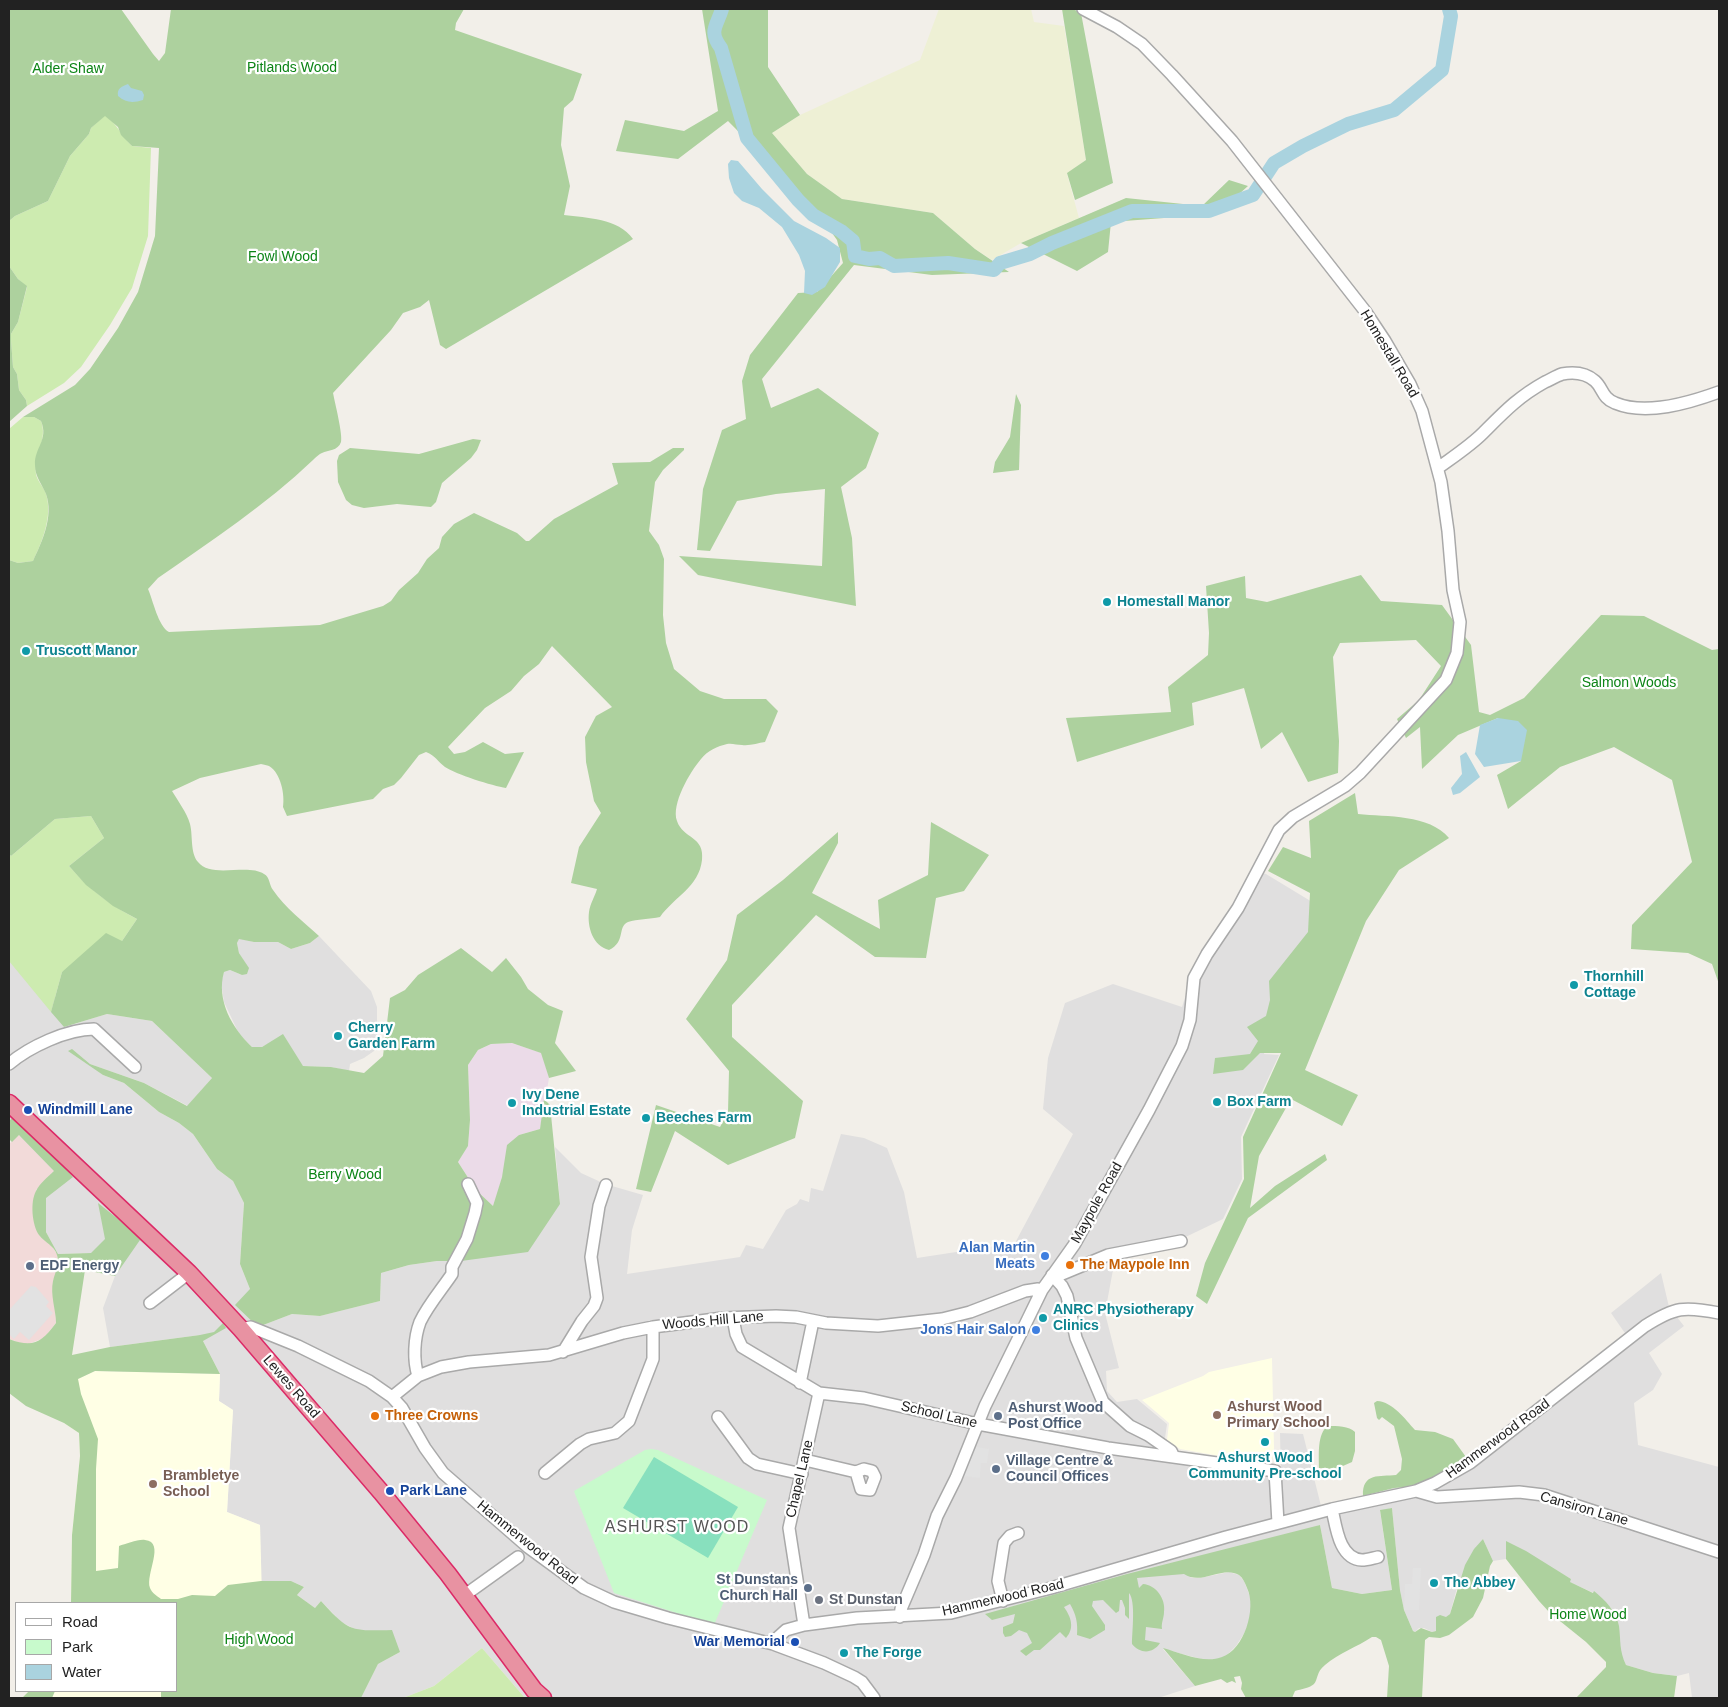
<!DOCTYPE html>
<html>
<head>
<meta charset="utf-8">
<style>
	body { margin:0 }
	#map { position:relative; width:1728px; height:1707px; overflow:hidden; background:#f2efe9; font-family:Helvetica,sans-serif }
	canvas { display:block }
	.frame { position:absolute; inset:0; border:10px solid #222; pointer-events:none }
	.legend { position:absolute; left:15px; top:1602px; width:162px; height:90px; box-sizing:border-box; background:#fff; border:1px solid #a7a7a7; margin:0; padding:6px 9px; list-style:none; font-size:15px; color:#222 }
	.legend li { display:flex; align-items:center; gap:10px; height:25px }
	.legend b { width:25px; border:1px solid #a7a7a7 }
</style>
</head>
<body>
<div id="map">
<canvas width="1728" height="1707"></canvas>
<div class="frame"></div>
<ul class="legend">
<li><b style="height:6px;background:#fff"></b>Road</li>
<li><b style="height:14px;background:#c8facc"></b>Park</li>
<li><b style="height:14px;background:#aad3df"></b>Water</li>
</ul>
</div>
<script>
const ctx = document.querySelector('canvas').getContext('2d');
ctx.lineJoin = 'round';
function fill(path, color) {
  ctx.fillStyle = color;
  ctx.fill(path, 'evenodd');
}
function trace(path, color, width, dash) {
  ctx.strokeStyle = color;
  ctx.lineWidth = width;
  ctx.lineCap = dash ? 'butt' : 'round';
  ctx.setLineDash(dash || []);
  ctx.stroke(path);
}
function drawText(font, color, halo, rows, align = 'center') {
  ctx.font = font + ' Helvetica,sans-serif';
  ctx.lineWidth = 4.5;
  ctx.setLineDash([]);
  ctx.textBaseline = 'middle';
  ctx.strokeStyle = halo;
  ctx.fillStyle = color;
  for (const [text, x, y, turn = 0] of rows) {
    ctx.save();
    ctx.translate(x, y);
    ctx.rotate((+turn || 0) * Math.PI / 180);
    ctx.textAlign = isNaN(turn) ? turn : align;
    if (halo) ctx.strokeText(text, 0, 0);
    ctx.fillText(text, 0, 0);
    ctx.restore();
  }
}
const residential = new Path2D(`
	M9 854 64 1027 107 1014 152 1021 212 1078 188 1106 144 1083 90 1064 72 1049 103 1075 124 1083 159 1112 179 1123 193 1134 217 1169 233 1181 244 1203 240 1264 250 1289 258 1327 292 1314 320 1316 380 1301 381 1273 409 1265 437 1261H461L560 1204 555 1147 581 1173 605 1184 643 1195 632 1230 627 1274 740 1257 746 1245 763 1249 786 1210 797 1204 800 1199 809 1202 811 1188 823 1191 841 1134 864 1138 887 1148 904 1192 917 1258 1015 1243 1073 1134 1043 1109 1048 1058 1065 1003 1113 984 1182 1007 1195 966 1254 870 1266 874 1327 911 1281 982 1264 1054 1279 1055 1241 1137 1242 1179 1223 1219 1169 1245 1115 1259 1105 1313 1119 1368 1106 1371 1107 1391 1117 1402 1137 1399 1167 1424 1162 1459 1281 1479 1280 1433 1303 1434 1321 1506 1394 1488 1416 1486 1435 1487 1629 1339 1611 1313 1661 1273 1669 1307 1684 1326 1649 1353 1662 1374 1653 1390 1634 1403 1638 1445 1719 1467V1698H1692L1689 1673 1677 1676 1653 1673 1626 1665 1619 1651 1615 1616 1611 1608 1594 1593 1569 1582 1571 1579 1506 1542V1559L1493 1561 1483 1539 1458 1584 1450 1614 1436 1631 1432 1632 1424 1628H1419L1415 1632 1413 1631 1404 1610 1400 1590 1392 1508 1380 1511 1392 1590 1362 1594 1332 1588 1320 1525 1190 1578H1200L1229 1572 1239 1575 1244 1581 1251 1599V1613L1249 1622 1245 1632 1236 1646 1225 1657 1209 1661 1163 1649 1195 1686 1158 1698H525L482 1648 434 1686 403 1698H361L378 1664 400 1652 341 1622 321 1601 315 1608 297 1595 304 1587 291 1581H261L260 1525 227 1512 233 1410 219 1401 220 1374 200 1335 110 1347 103 1308 115 1276 91 1253 58 1254 46 1232V1198L12 1118 9 1121Z
	M319 936 371 991 377 1007V1045L374 1051 364 1058 350 1064 349 1071 331 1067 303 1066 274 1041 262 1047H252L239 1034 224 1002 221 982 224 972 230 970 242 975 248 968 239 953 237 943 239 938 254 942H278L291 949 310 943Z`);
const commercial = new Path2D(`
	M19 1135 54 1171 36 1190 40 1236 52 1246 57 1254 58 1263 57 1272 53 1281 56 1323 44 1338 26 1345 9 1339V1144Z`);
const industrial = new Path2D(`
	M512 1043 542 1053 549 1078 540 1129 519 1135 502 1177 494 1207 476 1190 458 1162 468 1146 470 1120 468 1065 478 1050 491 1044Z`);
const education = new Path2D(`
	M1272 1358 1274 1448 1271 1465 1180 1449 1167 1440 1169 1423 1142 1400 1203 1376 1209 1372Z
	M95 1371 220 1374 219 1401 233 1410 227 1512 260 1525 262 1596 176 1603H71L72 1535 80 1456 79 1433 64 1423 78 1379Z
	M29 1691H161V1698H22Z`);
const farmland = new Path2D(`
	M939 9H1031L1034 22 1064 26 1086 160 1067 174 1079 218 1021 243 992 260 975 249 933 213 842 199 807 174 772 133 800 115 920 60Z`);
const grass = new Path2D(`
	M105 115C117 124 122 136 132 146L151 148 148 236 132 288 110 325 81 367 64 383 27 406 26 400 19 390 17 374 13 367 11 340V334L18 322 27 287 18 279 9 266V221L15 216 48 201 70 156 89 134 91 128Z
	M23 417H34L41 421C48 439 34 455 36 474 37 481 44 487 46 494 53 516 42 542 33 561L18 563 9 560V429Z
	M91 816 104 838 69 866C91 891 109 904 137 919L122 941 62 972 51 1012 9 961V854L11 856 55 819Z
	M482 1648 525 1698H403L434 1686Z`);
const forest = new Path2D(`
	M9 9H121L153 54 159 61 165 53 171 9H464L456 23 455 30 582 74 573 100 564 108 561 145 570 186 564 215C587 218 618 218 633 239L446 349 440 345 429 300 420 307 403 313 391 330 333 393C335 403 343 435 341 442 338 451 328 450 322 453 319 454 315 458 313 460 266 505 211 541 158 578L148 589C153 600 158 626 169 632L320 625 383 606 391 601 399 590 418 573 427 559 439 548 442 537 454 524 474 513 517 533 526 541H529L554 519 618 484 612 463 650 462 673 448H684V450L663 470 655 482 649 531 659 545 664 559 663 615 666 643 674 669 700 691 724 699H766L778 711 765 742C758 743 750 746 742 745 737 745 732 743 727 744 718 746 707 751 701 759 690 772 671 804 677 821 683 839 705 836 702 860 699 887 674 897 660 917 650 919 637 919 628 922 617 927 626 942 609 950 593 946 587 927 589 912 590 904 595 896 597 889L571 883 579 847 601 813 594 801 586 762 585 737 596 716 612 707 552 646 539 664 524 676 511 691 485 708 448 747 454 754 465 752 483 742 505 754 524 752 506 788C493 786 455 774 445 767 437 761 436 756 426 752L419 755 401 778 394 785 383 789 373 799 287 816 283 807C285 795 281 773 269 766 267 765 264 765 261 764L200 778 172 791C178 801 187 813 190 824 193 835 190 853 198 862 211 879 248 863 264 874 270 877 269 885 273 890 285 908 304 922 319 936L310 943 291 949 278 942H254L239 939 237 943 239 953 249 968 247 974 242 975 230 970 224 972C216 1000 232 1028 252 1047H262L283 1034 303 1066 331 1067 364 1073 383 1056 390 998 405 990 418 975 461 948 492 972 506 958 521 977 528 989 548 1005 563 1011 555 1043 576 1071 549 1078 541 1053 512 1043 491 1044 478 1050 468 1065 470 1120 468 1146 458 1162 476 1190 493 1206 502 1177 507 1145 519 1135 540 1129 544 1099 550 1105 560 1204 528 1252 461 1261H437L409 1265 381 1273 380 1301 320 1316 292 1314 258 1327 235 1305 250 1289 240 1264 244 1203 233 1181 217 1169 193 1134 179 1123 159 1112 124 1083 103 1075 68 1051 72 1049 90 1064 144 1083 187 1106 212 1078 152 1021 107 1014 64 1027 51 1012 62 972 106 933 122 941 137 919 113 906 86 885 69 866 104 838 91 816 55 819 11 856 9 854V560L18 563 33 561C42 542 54 516 46 494 42 484 35 477 35 465 34 448 49 440 41 421L34 417H23L75 385 90 369 118 328 138 292 155 236 159 148 132 146 121 135 118 127 105 116 91 128 89 134 70 156 48 201 15 216 9 221Z
	M702 9H768V67L800 115 772 133 807 174 842 199 933 213 975 249 1009 272 932 275 854 265 762 379 771 408 818 388 879 433 866 468 841 487 852 538 856 606 698 575 679 556 822 566 825 489 776 494 737 501 710 551 697 550 703 489 722 430 746 419 742 381 750 355 798 293 817 292 843 263 837 240 815 209 728 121 678 159 616 151 625 120 684 131 718 111Z
	M1062 9H1073L1081 13 1113 183 1075 200 1067 173 1086 160Z
	M1229 180 1248 186 1217 214 1111 222 1108 252 1077 271 1021 243 1126 198 1202 206Z
	M9 266 18 279 27 286 18 322 11 334V340L13 367 17 374 19 390 26 400 27 406 9 422Z
	M1016 394 1021 405 1019 470 993 473 995 462 1010 437Z
	M473 439 481 440 477 450 471 458 442 483 436 502 431 507 397 504 364 508 352 505 346 500 338 482 337 461 339 455 350 448 419 454Z
	M1361 575 1381 601 1442 605 1471 645 1479 712 1490 715 1524 698 1601 615 1644 616 1712 650 1719 649V984L1712 964 1688 953 1631 949 1632 925 1692 862 1672 780 1614 747 1560 767 1508 809 1497 775 1521 761 1498 718 1458 735 1422 769 1420 727 1406 738 1397 719 1419 700 1441 666 1416 640 1340 643 1333 657 1339 741 1338 773 1308 782 1282 732 1261 749 1244 688 1192 703 1194 725 1077 762 1066 718 1171 712 1168 687 1208 655 1209 633 1206 586 1245 576 1246 598 1267 602Z
	M1355 793 1358 814C1387 817 1429 814 1449 838L1399 870 1366 921 1305 1070 1358 1095 1342 1126 1291 1099 1259 1156 1250 1208 1275 1186 1325 1154 1327 1160 1248 1218 1207 1304 1196 1296 1205 1263 1244 1179 1243 1137 1281 1053H1260L1243 1070 1213 1074 1215 1058 1250 1054 1258 1041 1247 1027 1266 1016 1270 1000 1269 981 1308 932 1310 893 1268 871 1283 847 1311 858 1309 821Z
	M931 822 989 855 964 891 936 898 926 958 875 957 816 915 732 1005V1037L803 1101 795 1138 728 1165 675 1131 651 1192 636 1189 656 1105 720 1127 728 1112 729 1071 686 1019 727 960 737 915 783 880 838 832V843L812 893 880 929 878 900 928 875Z
	M12 1118 53 1154 73 1177 46 1198V1232L58 1254 91 1253 105 1239 98 1203 182 1270 180 1273 140 1240 115 1276 85 1270 72 1355 110 1347 200 1335 214 1332 223 1323 226 1328 203 1341 220 1374 95 1371 78 1379 81 1394 98 1439 96 1469V1571L118 1568 119 1546C126 1544 138 1539 145 1540 166 1542 145 1574 150 1588 152 1593 157 1596 161 1599H178L192 1595 215 1596 228 1585 261 1581H291L304 1587 297 1595 315 1608 321 1601C349 1632 351 1631 392 1630L400 1652 378 1664 361 1698H161V1691H176V1603H71L72 1535 80 1456 79 1433 64 1423 26 1406 9 1393V1339C33 1348 41 1343 56 1323 56 1310 50 1295 53 1281 55 1272 60 1265 57 1255 54 1245 45 1243 39 1235 32 1225 30 1202 36 1191 40 1183 48 1177 54 1171L19 1135 12 1142 9 1139V1121Z
	M1377 1401C1393 1402 1405 1419 1415 1430L1435 1432 1453 1439 1466 1457 1419 1486 1394 1488 1363 1496C1362 1472 1380 1477 1396 1475L1401 1470 1402 1459 1394 1426 1382 1417 1379 1420 1377 1418 1374 1403Z
	M1328 1426C1337 1426 1349 1426 1355 1432V1451L1352 1462 1336 1469 1319 1468C1319 1455 1317 1433 1328 1426Z
	M1392 1508 1400 1590 1404 1610 1413 1631 1415 1632 1421 1628 1432 1632 1436 1631V1617L1440 1615 1446 1617 1450 1614 1465 1565 1474 1549 1483 1539 1493 1561 1490 1566 1483 1598 1473 1617 1449 1635 1440 1638 1429 1637 1425 1640 1422 1698H1387L1389 1666 1381 1640 1376 1637H1372C1357 1647 1339 1653 1325 1665 1316 1672 1318 1680 1314 1684 1310 1688 1301 1689 1295 1691L1292 1698H1246L1241 1689 1242 1683 1240 1676 1234 1677 1236 1683 1232 1681 1227 1683 1221 1679 1195 1686 1163 1648C1181 1653 1204 1664 1222 1657 1244 1650 1257 1608 1247 1588 1245 1583 1243 1578 1239 1575 1222 1565 1202 1586 1184 1574L1137 1578 1139 1588 1143 1584C1156 1585 1166 1599 1164 1612 1164 1618 1161 1623 1162 1629L1146 1627 1145 1640 1160 1643C1153 1654 1140 1654 1132 1644 1132 1632 1136 1601 1129 1593V1619L1125 1615V1608L1122 1600H1120L1119 1611 1116 1613 1103 1600 1093 1601 1092 1606 1105 1625V1630L1090 1639 1077 1635C1078 1623 1076 1614 1070 1604L1064 1607C1071 1617 1075 1628 1066 1638L1060 1632 1040 1650H1034L1026 1656 1020 1651 1032 1643 1027 1633 1019 1630 1011 1636 1005 1637 1003 1633V1627L1013 1623 1015 1614 992 1620 985 1614 1127 1574 1320 1525 1332 1588 1362 1594 1392 1590 1380 1510Z
	M1506 1541 1526 1551 1571 1579 1570 1582 1593 1593 1594 1591C1605 1600 1616 1611 1619 1626 1621 1642 1619 1650 1626 1665L1653 1673 1677 1676 1674 1698H1576L1606 1667V1662L1586 1642 1550 1613 1539 1601 1506 1559Z
	M29 1691H55L52 1698H22Z`);
const park = new Path2D(`
	M651 1449 658 1450 767 1500 714 1625 614 1593 575 1494 574 1491 645 1450Z`);
const pitch = new Path2D(`
	M654 1457 738 1507 708 1558 623 1508Z`);
const parking = new Path2D(`
	M31 1286 36 1287 49 1302 46 1306 53 1313 29 1340 20 1332 14 1339 9 1334V1309H10Z
	M976 1447 989 1449 987 1463H981L980 1478 964 1476 965 1470Z
	M1413 1568H1421L1419 1610H1404L1405 1584H1412Z`);
const water = new Path2D(`
	M128 84 131 88 142 91 144 95 143 100C133 103 126 103 118 96 117 88 121 87 128 84Z
	M731 160 738 161 762 189 794 221 826 238 840 248V262L825 287 812 295 804 293 805 271 799 255 782 227 759 208 742 201 734 193 729 178 728 164Z
	M1498 718 1518 721 1527 730 1521 761 1484 767 1475 754 1480 725Z
	M1466 752 1480 777 1460 793 1453 795 1451 788 1462 774 1460 756Z`);
const river = new Path2D(`
	M722 9C717 26 708 31 721 48L747 138 798 200 813 215 841 231 853 241 855 256 869 259 880 258 894 266 948 263 994 270 1000 263 1030 254 1052 243 1132 211H1209L1253 195 1274 163 1303 146 1348 124 1394 110 1442 70 1451 16 1449 9`);
const minor = new Path2D(`
	M1438 468C1453 457 1470 446 1483 433 1504 412 1518 397 1545 382 1550 380 1556 376 1562 374 1573 372 1586 373 1595 381 1603 388 1602 398 1615 403 1646 416 1689 403 1719 392
	M9 1064C29 1047 67 1029 94 1029L135 1067
	M1052 1275 1062 1286 1067 1296 1076 1338 1103 1402 1130 1426 1148 1435 1171 1451 1174 1457
	M1055 1277 1108 1255 1181 1241
	M150 1303 189 1273
	M733 1318 736 1334 742 1347 819 1393 864 1398 978 1424 1108 1448 1275 1471 1278 1523
	M241 1329 251 1327 298 1346 369 1381 392 1397 402 1408 425 1448 443 1473 528 1547 584 1588 614 1602 668 1618 773 1644 824 1663 854 1677 862 1682 874 1698
	M563 1352 582 1321 594 1306 597 1298 591 1257 599 1206 606 1185
	M418 1376C413 1360 414 1338 420 1322 428 1305 442 1289 452 1274V1267L467 1239 475 1213 477 1203 468 1184
	M800 1383 813 1321
	M392 1397 418 1376 441 1367 469 1362 549 1355 623 1333 653 1327 723 1318 776 1316 796 1317 826 1323 878 1326 942 1319 970 1312 1025 1291 1038 1289 1042 1290
	M718 1417 748 1458 757 1464 802 1474
	M805 1460 856 1472 864 1469 872 1471 875 1477 870 1490 861 1489 856 1472
	M545 1473 580 1444 589 1439 615 1433 629 1421 653 1359V1327
	M1416 1491 1437 1497 1519 1492 1544 1495 1719 1552
	M1332 1509C1336 1526 1339 1559 1362 1560 1367 1560 1373 1558 1378 1557
	M465 1595 518 1557
	M1003 1601 998 1581 1004 1543 1010 1536 1018 1533
	M900 1617 901 1609 924 1555 937 1516 956 1478 985 1406 1023 1329 1042 1290 1074 1245 1149 1110 1182 1046 1190 1020 1194 978 1207 954 1238 908 1279 830 1293 817 1345 786 1360 773 1446 680 1457 653 1460 622 1453 590 1448 531 1441 482 1422 411 1410 384 1385 341 1365 311 1232 141 1172 75 1142 44 1117 27 1083 9
	M804 1625 789 1528 819 1393
	M773 1644 776 1639 786 1630 804 1625 857 1618 951 1613 1051 1588 1226 1537 1332 1509 1416 1491 1435 1483 1470 1463 1645 1326C1675 1307 1684 1306 1719 1313`);
const highway = new Path2D(`
	M9 1103 189 1273 241 1329 381 1492 448 1574 534 1690 543 1698`);
const markers = [
	[1107,602,5,"#0f9aa8"],
	[26,651,5,"#0f9aa8"],
	[1574,985,5,"#0f9aa8"],
	[338,1036,5,"#0f9aa8"],
	[1217,1102,5,"#0f9aa8"],
	[512,1103,5,"#0f9aa8"],
	[28,1110,5,"#1a4fb4"],
	[646,1118,5,"#0f9aa8"],
	[1045,1256,5,"#3f7fe0"],
	[1070,1265,5,"#e8710a"],
	[30,1266,5,"#5c6f8a"],
	[1043,1318,5,"#0f9aa8"],
	[1036,1330,5,"#3f7fe0"],
	[1217,1415,5,"#8d6e63"],
	[375,1416,5,"#e8710a"],
	[998,1416,5,"#5c6f8a"],
	[1265,1442,5,"#0f9aa8"],
	[996,1469,5,"#5c6f8a"],
	[153,1484,5,"#8d6e63"],
	[390,1491,5,"#1a4fb4"],
	[1434,1583,5,"#0f9aa8"],
	[808,1588,5,"#5c6f8a"],
	[819,1600,5,"#6b7280"],
	[795,1642,5,"#1a4fb4"],
	[844,1653,5,"#0f9aa8"]
];
const parkNames = [
	["Pitlands Wood",292,68],
	["Alder Shaw",68,69],
	["Fowl Wood",283,257],
	["Salmon Woods",1629,683],
	["Berry Wood",345,1175],
	["Home Wood",1588,1615],
	["High Wood",259,1640]
];
const streetNames = [
	["Homestall Road",1389,354,59],
	["Maypole Road",1097,1203,-61],
	["Woods Hill Lane",713,1321,-5],
	["Lewes Road",291,1387,49],
	["School Lane",939,1415,13],
	["Hammerwood Road",1498,1439,-36],
	["Chapel Lane",800,1479,-77],
	["Cansiron Lane",1584,1509,16],
	["Hammerwood Road",527,1543,39],
	["Hammerwood Road",1003,1598,-13]
];
const cultureNames = [
	["Homestall Manor",1117,602],
	["Truscott Manor",36,651],
	["Thornhill",1584,977],
	["Cottage",1584,993],
	["Cherry",348,1028],
	["Garden Farm",348,1044],
	["Ivy Dene",522,1095],
	["Industrial Estate",522,1111],
	["Box Farm",1227,1102],
	["Beeches Farm",656,1118],
	["ANRC Physiotherapy",1053,1310],
	["Clinics",1053,1326],
	["Ashurst Wood",1265,1458,"center"],
	["Community Pre-school",1265,1474,"center"],
	["The Abbey",1444,1583],
	["The Forge",854,1653]
];
const transitNames = [
	["Windmill Lane",38,1110],
	["Park Lane",400,1491],
	["War Memorial",785,1642,"right"]
];
const shopNames = [
	["Alan Martin",1035,1248],
	["Meats",1035,1264],
	["Jons Hair Salon",1026,1330]
];
const foodNames = [
	["The Maypole Inn",1080,1265],
	["Three Crowns",385,1416]
];
const serviceNames = [
	["EDF Energy",40,1266],
	["Ashurst Wood",1008,1408],
	["Post Office",1008,1424],
	["Village Centre &",1006,1461],
	["Council Offices",1006,1477],
	["St Dunstans",798,1580,"right"],
	["Church Hall",798,1596,"right"]
];
const educationNames = [
	["Ashurst Wood",1227,1407],
	["Primary School",1227,1423],
	["Brambletye",163,1476],
	["School",163,1492]
];
const worshipNames = [
	["St Dunstan",829,1600]
];
const quarterNames = [
	["ASHURST WOOD",677,1528]
];
fill(residential, '#e0dfdf');
fill(commercial, '#f2dad9');
fill(industrial, '#ebdbe8');
fill(education, '#ffffe5');
fill(farmland, '#eef0d5');
fill(grass, '#cdebb0');
fill(forest, '#add19e');
fill(park, '#c8facc');
fill(pitch, '#88e0be');
fill(parking, '#e2e2e2');
fill(water, '#aad3df');
trace(river, '#aad3df', 14);
trace(minor, '#a9a9a9', 14);
trace(highway, '#dc2a67', 19);
trace(minor, '#fff', 11);
trace(highway, '#e892a2', 16);
for (const [x, y, r, color] of markers) {
  const dot = new Path2D();
  dot.arc(x, y, r, 0, 2 * Math.PI);
  ctx.fillStyle = color;
  ctx.fill(dot);
  trace(dot, '#fff', 2);
}
drawText('14px', '#0c8416', '#fff', parkNames);
drawText('14px', '#222', '#fff', streetNames);
drawText('bold 14px', '#0d838f', '#fff', cultureNames, 'left');
drawText('bold 14px', '#164399', '#fff', transitNames, 'left');
drawText('bold 14px', '#366cbe', '#fff', shopNames, 'right');
drawText('bold 14px', '#c56008', '#fff', foodNames, 'left');
drawText('bold 14px', '#4e5e75', '#fff', serviceNames, 'left');
drawText('bold 14px', '#785e54', '#fff', educationNames, 'left');
drawText('bold 14px', '#5b616d', '#fff', worshipNames, 'left');
ctx.letterSpacing = '1px';
drawText('16px', '#555', '#fff', quarterNames);
ctx.letterSpacing = '0px';
</script>
</body>
</html>
